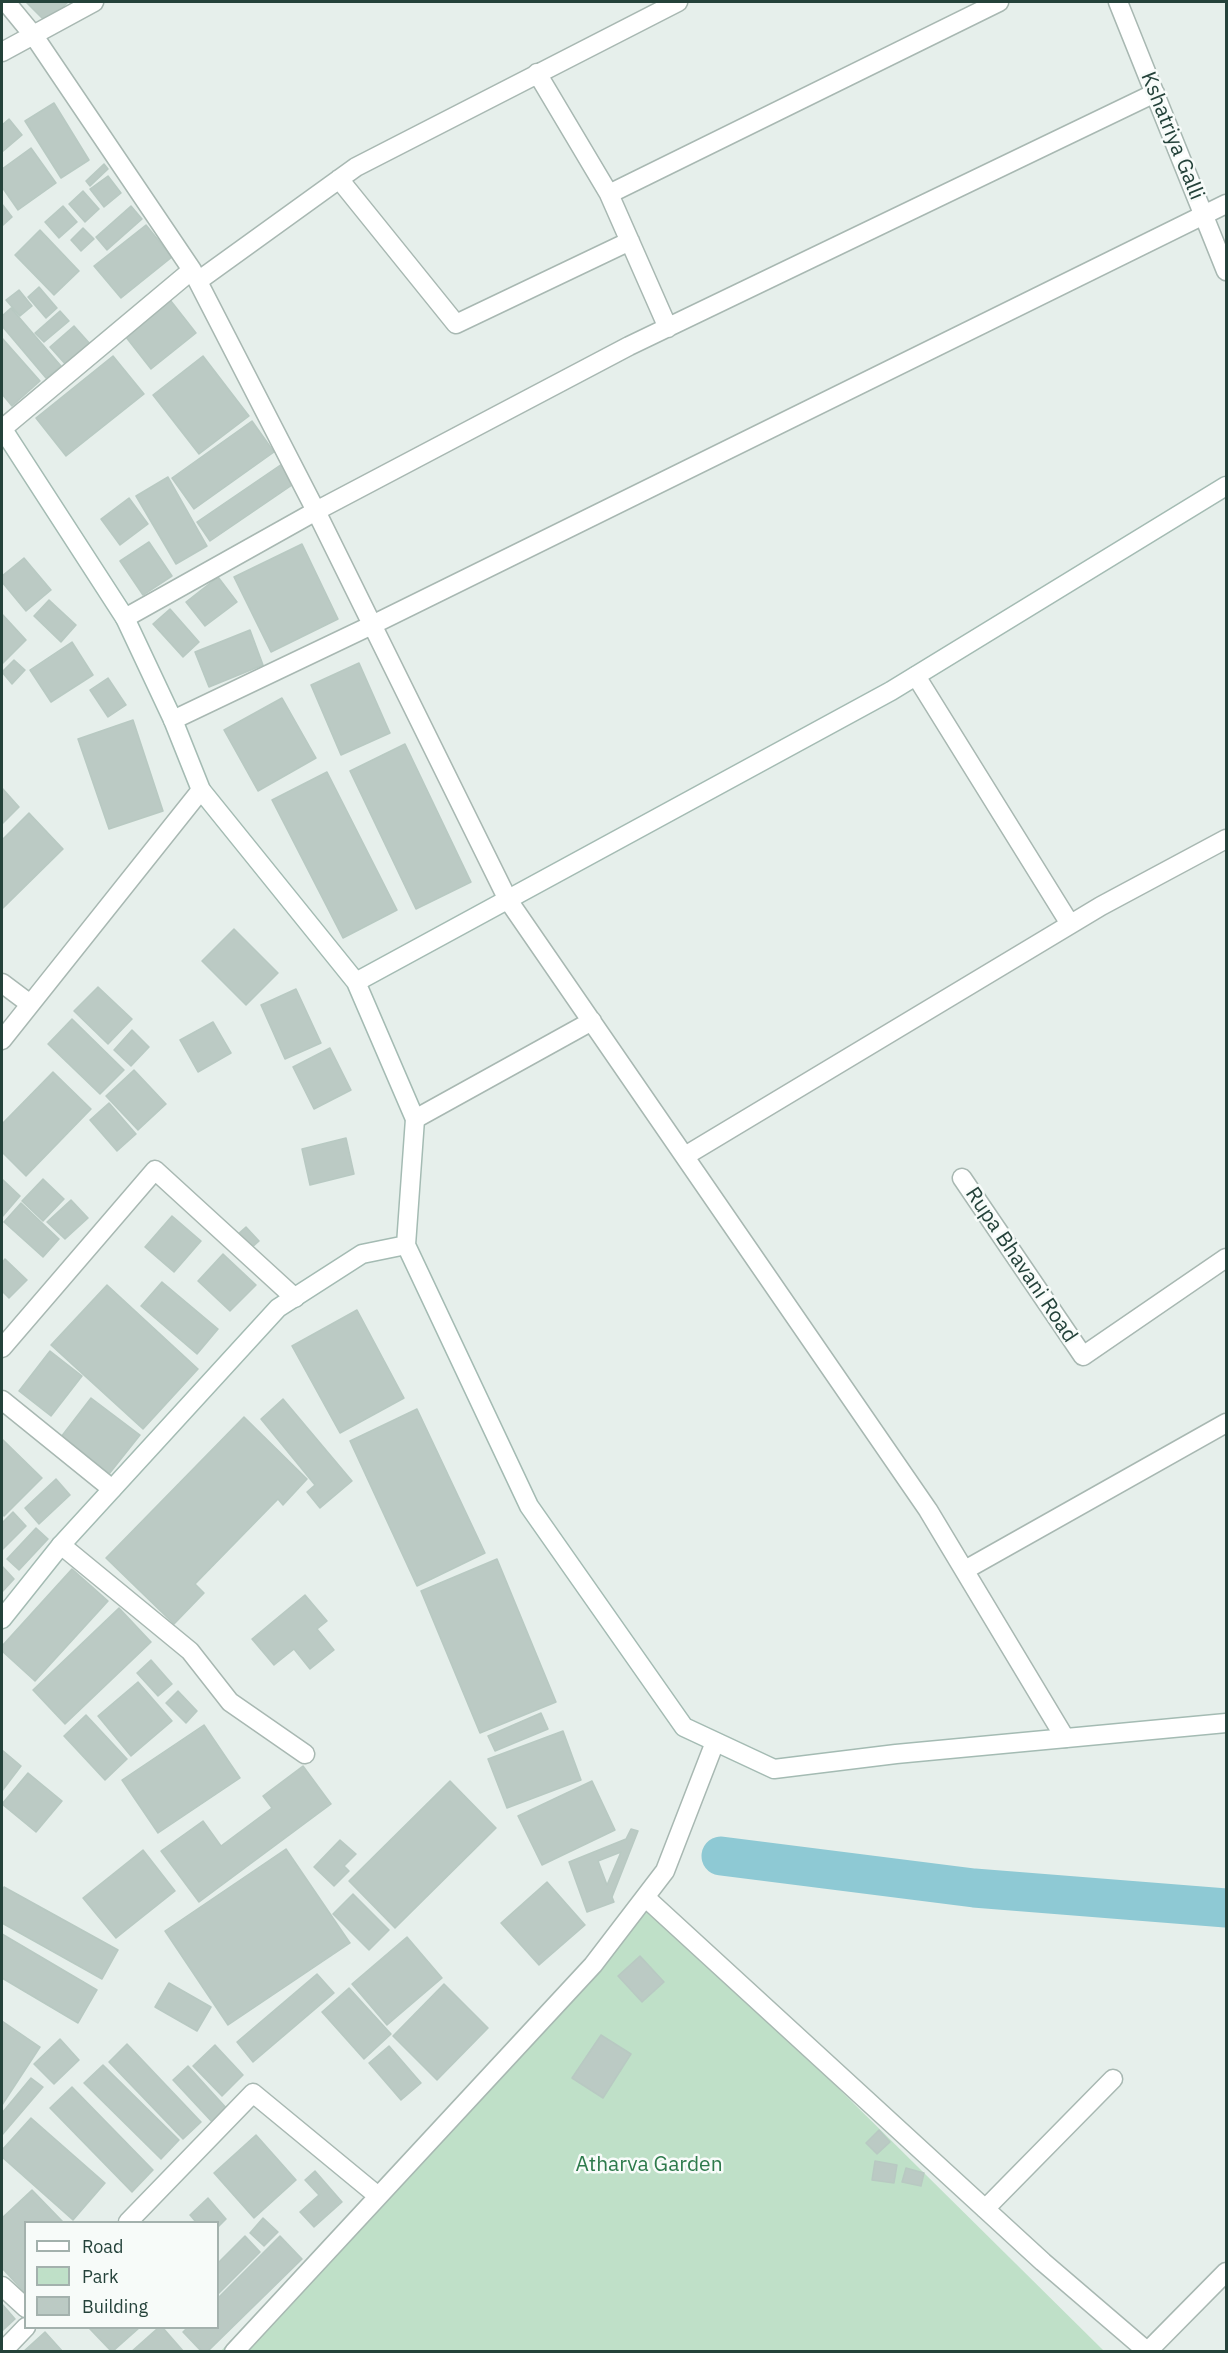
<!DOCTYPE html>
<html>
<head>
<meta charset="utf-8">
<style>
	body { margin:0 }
	#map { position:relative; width:1228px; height:2353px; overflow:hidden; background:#e6efeb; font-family:"IBM Plex Sans",sans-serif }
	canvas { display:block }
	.frame { position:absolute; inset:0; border:3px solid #24423a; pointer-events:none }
	.legend { position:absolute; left:24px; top:2221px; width:195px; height:108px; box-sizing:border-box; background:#f7fbf9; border:2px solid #a3b1ad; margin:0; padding:8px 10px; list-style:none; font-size:18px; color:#24423a }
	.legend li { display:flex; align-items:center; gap:12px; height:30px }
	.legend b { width:30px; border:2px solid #a3b1ad }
</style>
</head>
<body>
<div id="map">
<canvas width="1228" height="2353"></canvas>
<div class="frame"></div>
<ul class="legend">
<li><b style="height:8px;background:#fff"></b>Road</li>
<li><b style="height:16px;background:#bfe0c8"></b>Park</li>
<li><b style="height:16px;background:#bbcac4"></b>Building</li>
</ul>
</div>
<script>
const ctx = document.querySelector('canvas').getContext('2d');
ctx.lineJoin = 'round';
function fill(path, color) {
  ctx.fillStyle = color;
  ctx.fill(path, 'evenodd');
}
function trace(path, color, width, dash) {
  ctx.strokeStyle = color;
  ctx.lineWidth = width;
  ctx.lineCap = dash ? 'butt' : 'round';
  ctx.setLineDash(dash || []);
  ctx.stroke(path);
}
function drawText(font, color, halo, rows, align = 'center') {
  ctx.font = font + ' "IBM Plex Sans",sans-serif';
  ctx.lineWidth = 5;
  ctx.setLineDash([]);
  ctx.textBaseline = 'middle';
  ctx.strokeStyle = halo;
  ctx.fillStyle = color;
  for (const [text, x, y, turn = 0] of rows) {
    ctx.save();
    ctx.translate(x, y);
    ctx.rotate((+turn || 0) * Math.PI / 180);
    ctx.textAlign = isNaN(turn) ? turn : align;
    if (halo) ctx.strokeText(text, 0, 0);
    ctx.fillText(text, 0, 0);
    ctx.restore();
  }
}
const green = new Path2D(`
	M645 1897 1104 2351 220 2352Z`);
const canal = new Path2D(`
	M721 1856 974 1888 1226 1908`);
const building = new Path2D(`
	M26 2H66L67 3 47 23Z
	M54 103 89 160 61 178 25 121Z
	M9 119 22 135 2 152V125Z
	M31 148 56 183 18 210 2 187V169Z
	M104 164 108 169 90 186 86 181Z
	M108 176 121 193 104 207 90 189Z
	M83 191 99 209 85 222 69 204Z
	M2 204 12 217 2 226Z
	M63 206 77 222 59 238 45 222Z
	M131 206 142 219 107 250 96 237Z
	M146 225 172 257 121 298 94 266Z
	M83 228 94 239 81 251 71 240Z
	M40 230 79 271 54 295 15 255Z
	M39 287 57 308 46 318 28 297Z
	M19 290 32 306 20 316 6 300Z
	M167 296 196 333 151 369 122 332Z
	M11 308 61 366 46 378 2 326V316Z
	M60 311 69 321 44 342 35 333Z
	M74 326 91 345 67 366 50 347Z
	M2 338 40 381 12 406 2 394Z
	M113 356 144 394 66 456 36 418Z
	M203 356 249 416 199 454 153 395Z
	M252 421 274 452 194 509 172 478Z
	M282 464 295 483 210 541 197 522Z
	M168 477 207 546 176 564 136 496Z
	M129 498 148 524 120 545 101 519Z
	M149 542 172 576 143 595 120 561Z
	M302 544 338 619 271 652 234 577Z
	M24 558 51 590 26 611 2 582V576Z
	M218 577 237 602 205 626 186 602Z
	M49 600 76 625 61 642 34 616Z
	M170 609 199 642 183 657 153 624Z
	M2 614 26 640 2 664Z
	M250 630 263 665 209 687 195 652Z
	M72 642 93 675 51 702 30 670Z
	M14 660 25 670 12 684 2 672Z
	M359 663 390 733 341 755 311 685Z
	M108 678 126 705 108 717 90 690Z
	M282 698 316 758 258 791 224 730Z
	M133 720 163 811 109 829 78 739Z
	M405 744 471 882 416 909 350 771Z
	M327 772 397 910 343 938 272 800Z
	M2 788 19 807 2 824Z
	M29 813 63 849 2 909V840Z
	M234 929 278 973 246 1005 202 961Z
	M98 987 132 1019 108 1044 74 1011Z
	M296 989 321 1043 285 1059 261 1005Z
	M72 1019 124 1070 100 1094 48 1044Z
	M213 1022 231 1053 198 1072 180 1040Z
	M132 1030 149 1047 131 1066 114 1050Z
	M330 1048 351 1090 314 1109 293 1067Z
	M134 1070 166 1104 138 1130 106 1096Z
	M53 1072 91 1109 26 1176 2 1152V1124Z
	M109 1103 136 1134 117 1151 90 1120Z
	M346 1138 354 1174 310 1185 302 1149Z
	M2 1179 20 1196 2 1217Z
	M43 1179 64 1199 43 1221 22 1201Z
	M71 1200 88 1218 65 1239 47 1222Z
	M21 1203 59 1239 43 1257 4 1222Z
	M172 1216 201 1241 174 1272 145 1247Z
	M246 1227 259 1241 249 1250 237 1235Z
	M223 1254 256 1285 230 1311 198 1281Z
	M5 1259 27 1280 9 1298 2 1291V1263Z
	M162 1282 218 1329 197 1354 141 1306Z
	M107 1285 198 1369 143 1429 51 1345Z
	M357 1310 404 1398 340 1433 292 1346Z
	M50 1351 82 1376 51 1416 19 1391Z
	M91 1398 140 1435 109 1474 61 1437Z
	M283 1399 352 1481 320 1508 307 1492 315 1485 261 1419Z
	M417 1409 485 1553 417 1586 350 1441Z
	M244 1417 307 1479 283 1505 278 1499 195 1584 204 1593 174 1624 106 1558Z
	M2 1439 42 1478 4 1516 2 1514Z
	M56 1479 70 1495 39 1524 25 1508Z
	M13 1512 26 1526 2 1550V1523Z
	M36 1528 48 1539 19 1570 7 1559Z
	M497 1559 556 1702 480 1733 421 1591Z
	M2 1566 14 1579 2 1592Z
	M72 1569 108 1601 35 1681 2 1651V1646Z
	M305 1595 327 1621 317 1629 334 1650 310 1669 294 1649 274 1665 252 1639Z
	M119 1608 151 1642 65 1724 33 1690Z
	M151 1660 172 1684 158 1696 137 1673Z
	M138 1682 172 1721 131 1756 98 1716Z
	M178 1691 197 1711 186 1723 166 1703Z
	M541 1713 548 1729 495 1751 488 1736Z
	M86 1715 127 1759 105 1780 64 1736Z
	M204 1725 240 1778 158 1833 122 1780Z
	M563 1731 581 1780 507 1808 488 1759Z
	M2 1750 21 1766 2 1791Z
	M303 1766 331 1804 199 1902 161 1851 203 1821 221 1846 272 1808 263 1796Z
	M28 1773 62 1801 36 1832 2 1804Z
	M450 1781 496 1828 395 1928 349 1881Z
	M592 1781 615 1830 542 1865 518 1816Z
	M631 1829 638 1831 612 1897 614 1902 587 1912 569 1862 626 1839ZM621 1852 607 1885 598 1861Z
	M340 1840 356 1854 344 1866 349 1871 334 1886 314 1867Z
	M286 1849 350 1943 228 2025 165 1931Z
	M143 1850 175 1891 116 1938 83 1898Z
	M547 1882 585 1925 539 1965 501 1923Z
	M4 1887 118 1950 102 1979 2 1923V1892Z
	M353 1894 389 1930 369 1950 333 1914Z
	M2 1934 97 1990 78 2023 2 1978Z
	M407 1937 442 1978 387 2025 352 1984Z
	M640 1956 664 1982 642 2002 618 1976Z
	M317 1974 334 1993 253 2062 237 2042Z
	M169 1983 211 2007 197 2031 155 2007Z
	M444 1984 488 2028 437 2080 393 2036Z
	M349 1988 391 2034 364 2059 322 2012Z
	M2 2021 40 2047 2 2105Z
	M601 2035 631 2054 603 2098 572 2078Z
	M60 2039 79 2060 54 2084 34 2064Z
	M127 2044 201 2122 183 2139 109 2062Z
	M215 2045 243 2075 222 2096 193 2066Z
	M389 2046 421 2083 401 2100 369 2063Z
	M103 2065 179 2140 161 2159 84 2083Z
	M188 2066 229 2111 214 2124 173 2080Z
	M31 2078 43 2087 2 2135V2113Z
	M72 2087 153 2170 132 2192 50 2108Z
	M31 2118 105 2183 73 2220 2 2157V2150Z
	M879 2130 890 2142 877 2154 866 2143Z
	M256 2135 296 2180 254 2218 214 2173Z
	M875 2161 897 2165 894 2183 872 2180Z
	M906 2168 924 2173 921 2186 902 2182Z
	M315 2171 342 2202 314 2227 300 2212 319 2195 305 2180Z
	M32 2190 63 2222H26V2294L2 2268V2218Z
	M208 2198 226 2219 218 2227V2222H196L190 2215Z
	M263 2218 278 2232 264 2246 250 2233Z
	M245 2236 260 2252 218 2294V2263Z
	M280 2236 302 2259 207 2352H202L183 2332 187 2328H218V2298Z
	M2 2304 15 2319 2 2331Z
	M89 2328H139L112 2352Z
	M158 2328H163L184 2352H131Z
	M45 2332 63 2352H23Z`);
const street = new Path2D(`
	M6 2 34 36 192 270 316 511 508 900 928 1510 1065 1738
	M1118 2 1226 271
	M2 52 94 2
	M537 73 609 194
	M339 179 456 324 630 241
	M198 281 356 167 678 2
	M668 328 609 194 999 2
	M2 429 192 270
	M125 618 316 511 629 346 1155 93
	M916 676 1070 924
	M173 720 372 625 1226 204
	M2 983 30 1004
	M2 1040 201 790
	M415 1119 592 1021
	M685 1156 1101 906 1226 839
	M962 1178 1083 1356 1226 1258
	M2 1348 155 1170 295 1298
	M2 1400 112 1489
	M61 1545 190 1651 230 1702 305 1754
	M965 1570 1226 1423
	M645 1897 1043 2262 1148 2352
	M985 2209 1113 2079
	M128 2222 253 2093 378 2196
	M2 2286 26 2308
	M1148 2351 1226 2272
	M2 2352 26 2327
	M234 2352 593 1965 665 1871 715 1742`);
const secondary = new Path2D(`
	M2 428 125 618 173 720 201 790 356 982 415 1119 406 1245 529 1506 684 1727 774 1769 896 1754 1226 1723
	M356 982 891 691 1226 486
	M2 1619 61 1545 278 1308 362 1254 406 1245`);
const streetNames = [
	["Kshatriya Galli",1172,136,68],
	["Rupa Bhavani Road",1021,1265,56]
];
const parkNames = [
	["Atharva Garden",649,2165]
];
fill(green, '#bfe0c8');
trace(canal, '#8ec9d4', 39);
fill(building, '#bbcac4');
trace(building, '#b8c9c2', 1.5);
trace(street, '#a8b8b2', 21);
trace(secondary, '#a4bbb3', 21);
trace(street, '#fff', 18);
trace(secondary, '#fff', 18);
drawText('21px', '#24423a', '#f7fbf9', streetNames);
drawText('21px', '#2d7a4b', '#f7fbf9', parkNames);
</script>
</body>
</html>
